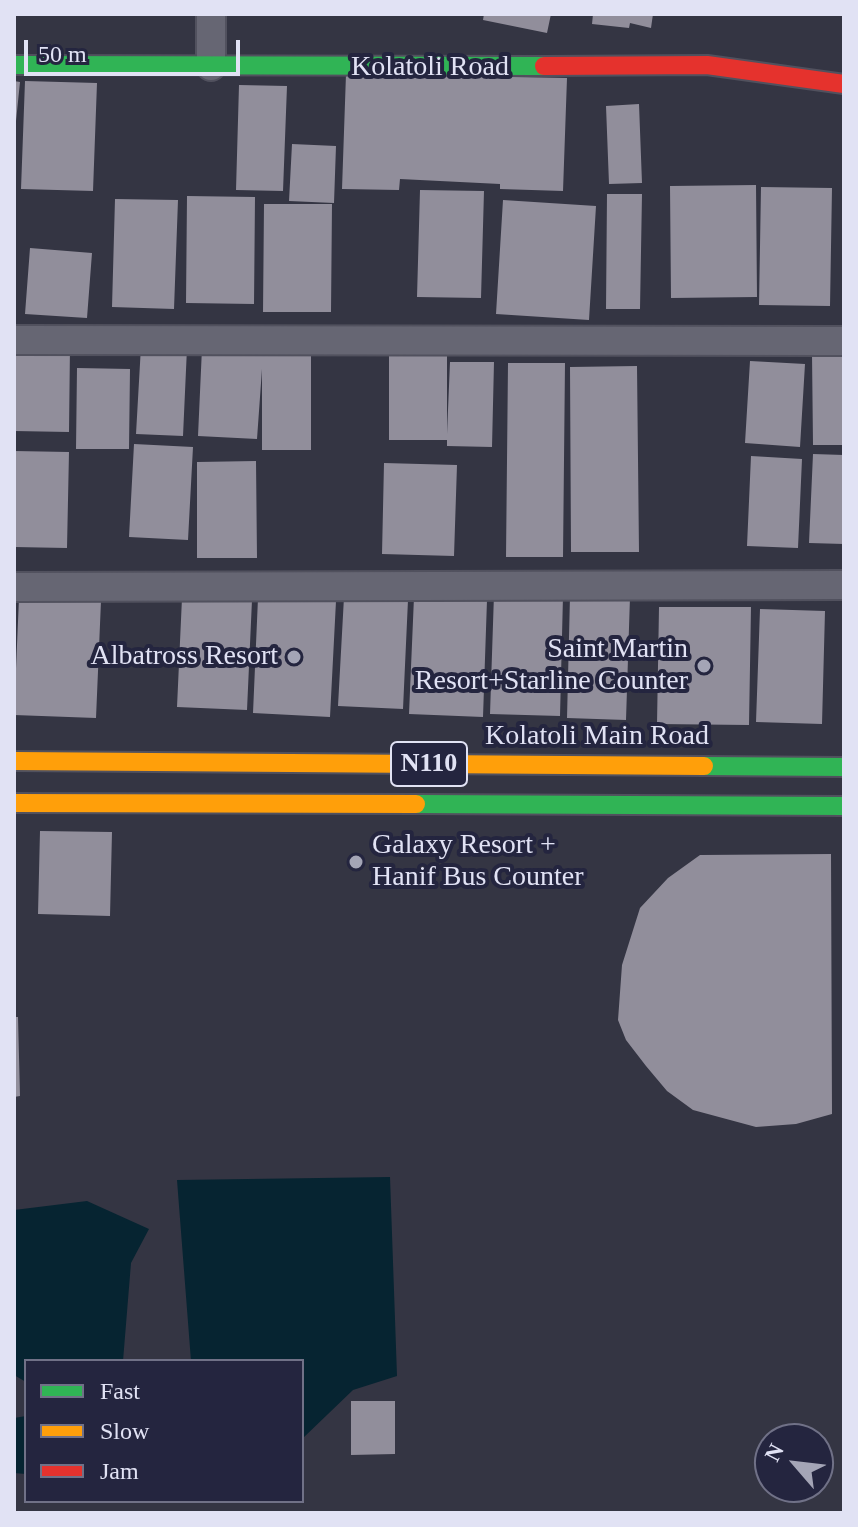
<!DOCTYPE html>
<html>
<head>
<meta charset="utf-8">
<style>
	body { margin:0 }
	#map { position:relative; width:858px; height:1527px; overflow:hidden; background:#343543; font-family:"Times New Roman",serif }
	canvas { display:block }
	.frame { position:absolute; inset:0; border:16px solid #e1e2f4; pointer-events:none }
	.legend { position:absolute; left:24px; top:1359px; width:280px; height:144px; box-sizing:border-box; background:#24253f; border:2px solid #707187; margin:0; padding:10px 14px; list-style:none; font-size:24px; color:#e1e2f4 }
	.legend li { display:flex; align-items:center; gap:16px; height:40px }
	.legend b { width:40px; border:2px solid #707187 }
	.north { position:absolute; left:754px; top:1423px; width:80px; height:80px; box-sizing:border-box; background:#24253f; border:2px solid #707187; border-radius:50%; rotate:298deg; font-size:22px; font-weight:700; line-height:32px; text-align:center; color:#e1e2f4 }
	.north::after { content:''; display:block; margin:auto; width:28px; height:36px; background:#a4a5b6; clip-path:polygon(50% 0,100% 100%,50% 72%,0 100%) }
	.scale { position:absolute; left:24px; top:40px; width:216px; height:36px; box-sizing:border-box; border:4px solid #e1e2f4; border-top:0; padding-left:10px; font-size:24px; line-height:28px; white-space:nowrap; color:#e1e2f4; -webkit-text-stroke:6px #24253f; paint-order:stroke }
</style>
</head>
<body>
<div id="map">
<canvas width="858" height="1527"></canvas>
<div class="frame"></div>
<ul class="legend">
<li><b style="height:10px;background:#30b455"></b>Fast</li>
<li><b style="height:10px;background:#ff9f0a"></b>Slow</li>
<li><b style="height:10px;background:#e5322d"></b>Jam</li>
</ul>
<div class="north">N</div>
<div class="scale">50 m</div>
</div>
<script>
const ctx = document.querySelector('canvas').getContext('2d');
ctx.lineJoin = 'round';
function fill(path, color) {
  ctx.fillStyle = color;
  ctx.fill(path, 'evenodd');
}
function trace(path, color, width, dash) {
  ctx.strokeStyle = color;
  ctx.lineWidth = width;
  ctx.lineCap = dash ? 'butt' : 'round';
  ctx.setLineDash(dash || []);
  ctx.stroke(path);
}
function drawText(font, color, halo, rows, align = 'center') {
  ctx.font = font + ' "Times New Roman",serif';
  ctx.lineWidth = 8;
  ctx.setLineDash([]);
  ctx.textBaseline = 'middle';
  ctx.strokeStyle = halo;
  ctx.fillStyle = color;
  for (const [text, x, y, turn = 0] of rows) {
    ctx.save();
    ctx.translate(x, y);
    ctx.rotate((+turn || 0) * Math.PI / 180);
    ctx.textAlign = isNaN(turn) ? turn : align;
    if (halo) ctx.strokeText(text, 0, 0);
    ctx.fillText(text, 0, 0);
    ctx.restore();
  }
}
const water = new Path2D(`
	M390 1177 397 1376 353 1390 302 1439V1361H191L177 1180Z
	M87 1201 149 1229 131 1263 123 1361H26V1382L14 1375V1210Z
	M26 1416V1474L14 1473V1418Z`);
const building = new Path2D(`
	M484 14H551L547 33 483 20Z
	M593 14H653L651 28 630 23 629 28 592 24Z
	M346 74 567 78 563 191 500 189V184L400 179 399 190 342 189Z
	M14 81 20 82 16 121H14Z
	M25 81 97 83 93 191 21 189Z
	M239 85 287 86 283 191 236 190Z
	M639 104 642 183 609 184 606 106Z
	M292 144 336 146 334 203 289 201Z
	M756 185 757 297 671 298 670 186Z
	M761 187 832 188 830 306 759 305Z
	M420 190 484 191 481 298 417 297Z
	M607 194H642L640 309H606Z
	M187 196 255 197 254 304 186 303Z
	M115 199 178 200 174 309 112 307Z
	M503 200 596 206 589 320 496 314Z
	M264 204H332L331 312H263Z
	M30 248 92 253 87 318 25 314Z
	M14 345 70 346 69 432 14 431Z
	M141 346 187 348 183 436 136 434Z
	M202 348 262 351V355H311V450H262V369L257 439 198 436Z
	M389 351H447V434L450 362H494L492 447 447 446V440H389Z
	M812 354H844V445H813Z
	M750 361 805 364 800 447 745 443Z
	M508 363H565L563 557H506Z
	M637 366 639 552H571L570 367Z
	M77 368 130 369 129 449H76Z
	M134 444 193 447 188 540 129 537Z
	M14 451 69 452 67 548 14 547Z
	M813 454 844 455V544L809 543Z
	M751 456 802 459 798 548 747 546Z
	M256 461 257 558H197V462Z
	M384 463 457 465 454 556 382 554Z
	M494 594 563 596 560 716 490 714Z
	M570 596 630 597 626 720 567 718Z
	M344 597 408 600 403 709 338 706Z
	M414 597 487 600 483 717 409 714Z
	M19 598 101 601 96 718 14 715Z
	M182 598 252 600 247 710 177 707Z
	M258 598 336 601 330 717 253 713Z
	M659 607H751L749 725 657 724Z
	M760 609 825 611 822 724 756 722Z
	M40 831 112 832 110 916 38 914Z
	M831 854 832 1114 796 1124 756 1127 693 1110 667 1091 646 1066 626 1040 618 1020 622 965 640 908 668 878 700 855Z
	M14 1017H18L20 1096 14 1097Z
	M351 1401H395V1454L351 1455Z`);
const street = new Path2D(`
	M211 14V66
	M14 340 844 341
	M14 587 844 585`);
const fast = new Path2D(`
	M14 65 544 66
	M704 766 844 767
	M416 804 844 806`);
const slow = new Path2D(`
	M14 761 704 766
	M14 803 416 804`);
const jam = new Path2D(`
	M544 66 707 65 844 84`);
const markers = [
	[294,657,8,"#a4a5b6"],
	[704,666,8,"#a4a5b6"],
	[356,862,8,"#a4a5b6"]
];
const shields = [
	[429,764,76]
];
const shieldNames = [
	["N110",429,764]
];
const streetNames = [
	["Kolatoli Road",430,68],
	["Kolatoli Main Road",597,737]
];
const poiNames = [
	["Saint Martin",688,650],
	["Resort+Starline Counter",688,682],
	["Albatross Resort",278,657],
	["Galaxy Resort +",372,846,"left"],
	["Hanif Bus Counter",372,878,"left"]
];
fill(water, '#062431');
fill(building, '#918e9b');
trace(street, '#51515e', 32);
trace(fast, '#51515e', 22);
trace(slow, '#51515e', 22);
trace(jam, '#51515e', 22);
trace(street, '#666673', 28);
trace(fast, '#30b455', 18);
trace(slow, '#ff9f0a', 18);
trace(jam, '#e5322d', 18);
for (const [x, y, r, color] of markers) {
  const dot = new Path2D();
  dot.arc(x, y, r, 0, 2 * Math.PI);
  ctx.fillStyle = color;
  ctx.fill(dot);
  trace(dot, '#24253f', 3);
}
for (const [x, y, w] of shields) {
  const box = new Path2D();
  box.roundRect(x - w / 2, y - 22, w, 44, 6);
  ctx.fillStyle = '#24253f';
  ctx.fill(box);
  trace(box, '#e1e2f4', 2);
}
drawText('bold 26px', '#e1e2f4', null, shieldNames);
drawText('28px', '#e1e2f4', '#24253f', streetNames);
drawText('28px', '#e1e2f4', '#24253f', poiNames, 'right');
</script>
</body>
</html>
